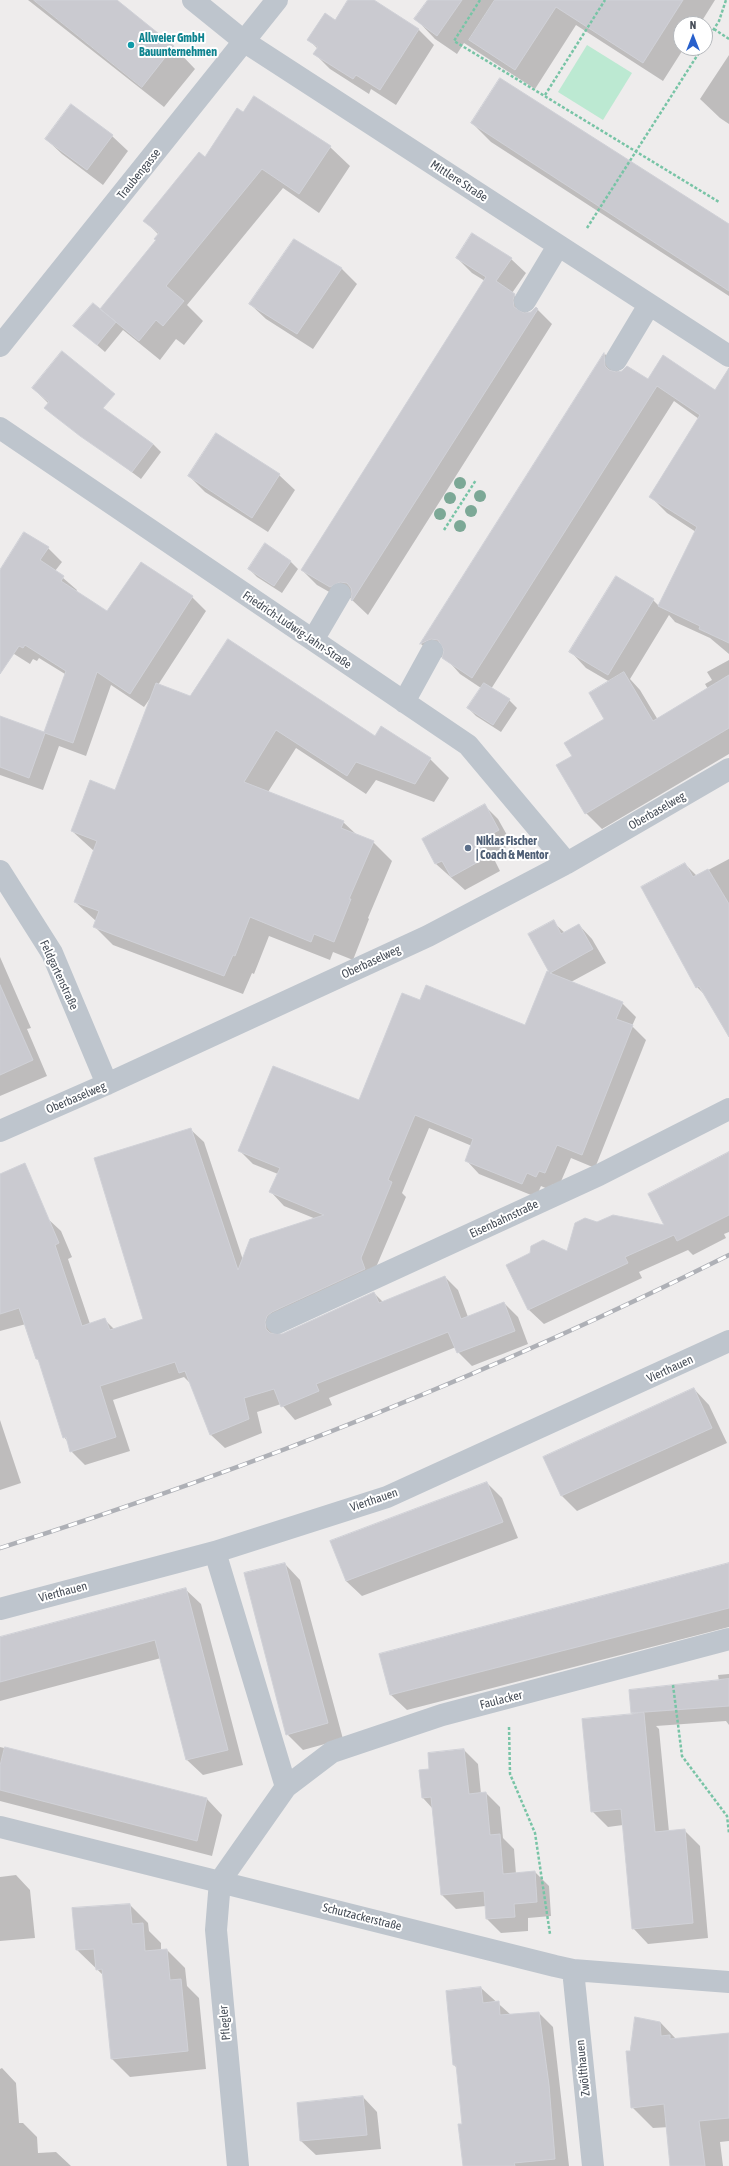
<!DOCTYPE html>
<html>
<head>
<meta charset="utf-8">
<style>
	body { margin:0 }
	#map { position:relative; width:729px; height:2166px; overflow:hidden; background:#eeecec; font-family:"Asap Condensed",sans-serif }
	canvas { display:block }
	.north { position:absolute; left:673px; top:16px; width:40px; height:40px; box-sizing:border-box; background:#fff; border:1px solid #b5b8bc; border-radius:50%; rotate:0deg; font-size:11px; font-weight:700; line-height:16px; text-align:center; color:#464d57 }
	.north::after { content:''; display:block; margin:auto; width:14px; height:18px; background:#2860cc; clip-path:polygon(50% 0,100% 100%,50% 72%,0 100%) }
</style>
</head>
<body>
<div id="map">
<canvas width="729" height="2166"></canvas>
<div class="north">N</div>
</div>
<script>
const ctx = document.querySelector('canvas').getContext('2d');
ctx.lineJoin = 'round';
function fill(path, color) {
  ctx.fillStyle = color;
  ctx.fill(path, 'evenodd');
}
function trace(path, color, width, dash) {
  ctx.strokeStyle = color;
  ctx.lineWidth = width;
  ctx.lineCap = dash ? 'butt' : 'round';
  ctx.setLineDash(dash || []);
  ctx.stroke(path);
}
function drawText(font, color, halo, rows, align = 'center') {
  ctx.font = font + ' "Asap Condensed",sans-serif';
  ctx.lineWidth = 4;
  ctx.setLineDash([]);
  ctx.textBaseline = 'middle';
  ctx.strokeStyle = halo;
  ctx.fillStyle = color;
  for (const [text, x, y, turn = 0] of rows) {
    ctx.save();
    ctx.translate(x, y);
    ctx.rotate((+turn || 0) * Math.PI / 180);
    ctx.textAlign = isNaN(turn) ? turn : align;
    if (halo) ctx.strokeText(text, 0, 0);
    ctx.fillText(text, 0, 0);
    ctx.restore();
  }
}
const green = new Path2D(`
	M587 45 632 73 603 120 558 92Z`);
const shadow = new Path2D(`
	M28 0H115L174 47 195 69 164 107Z
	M350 0H372L419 30 434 45 396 105 371 89 369 94 330 69 315 54 318 49 308 39 336 21Z
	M429 0H715L700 24H681V48H684L663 81 576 25 535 89 464 43 457 54 435 39 416 19Z
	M729 55V124L720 118 700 99Z
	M244 113 330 147 350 166 319 213 283 188 187 305 203 321 184 345 176 339 160 360 123 330 105 352 75 326 103 313 157 240 159 235 145 221 205 158Z
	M472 123 729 225V296L491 142Z
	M112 136 128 151 103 185 62 154 46 139Z
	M295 240 342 269 357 284 313 349 266 319 250 304Z
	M457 258 511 259 526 273 512 293 529 310 527 314 537 309 552 324 368 615 352 600 353 597 345 601 317 585 302 570 485 281 472 273Z
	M62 353 49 404 33 388Z
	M605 354 620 372 648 381 663 357 729 399V654L710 638 675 622 669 615 630 679 640 690 658 720 708 689 705 684 712 680 707 672 729 660V754L602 829 586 813 573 756 605 719 610 682 586 668 571 652 653 600 659 606 696 532 667 513 651 497 699 419 674 401 491 689 509 700 517 708 501 732 476 716 468 708 481 688 460 674 444 656 437 659 421 644Z
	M86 438 153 444 161 452 141 479Z
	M279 475 295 490 268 532 205 492 189 476Z
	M48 548 62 562 55 571 77 590 76 592 107 613 192 597 206 611 158 685 190 698 375 737 430 759 449 778 434 802 376 780 366 794 296 748 268 792 343 822 357 835 373 842 392 861 368 918 369 919 353 960 333 952 330 960 269 936 254 974 252 973 243 994 113 945 94 926 96 921 75 902 94 851 72 831 116 791 151 697 144 707 111 685 86 756 59 746 43 790 0 775V717L45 733 65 674 39 658 37 661 33 659 30 664 3 647 0 656V572Z
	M290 561 298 569 282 593 257 577 249 569Z
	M485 806 498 819 512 844 492 855 500 871 465 890 436 864Z
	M729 859V1036L707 997 697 987 685 864 697 876Z
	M553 922 565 933 579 925 592 939 606 963 571 982 622 1003 636 1017 632 1026 646 1040 595 1168 571 1158 559 1186 553 1184 550 1190 541 1186 536 1197 479 1174 466 1160 472 1146 429 1128 402 1193 406 1197 374 1272 280 1330 278 1335H282L374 1293 383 1302 445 1277 458 1290 468 1317 504 1303 518 1317 528 1344 472 1366 458 1352 456 1347 329 1398 332 1405 295 1420 281 1404 257 1412 262 1433 225 1448 211 1435 190 1383 184 1377 113 1400 130 1451 85 1465 71 1451 68 1442 64 1437 40 1362 37 1359 26 1324 0 1331V1237L47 1218 61 1231 72 1257 68 1259 90 1324 105 1320 115 1330 144 1319 190 1129 204 1142 243 1260 316 1219 284 1206 271 1192 278 1174 253 1164 240 1151 359 1101 420 1001 526 1026 552 974 530 935Z
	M0 957 31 1028 27 1029 47 1076 0 1096Z
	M729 1153V1232L724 1234 726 1238 693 1255 688 1250 639 1272 642 1278 544 1324 529 1310 568 1252 597 1223 666 1226Z
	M694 1389 709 1405 727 1443 577 1511 561 1495Z
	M0 1420 21 1483 0 1490Z
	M487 1483 502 1498 518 1538 362 1596 346 1581 332 1541Z
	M285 1564 300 1580 343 1739 303 1750 287 1734Z
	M729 1564V1627L407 1710 391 1695Z
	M185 1589 201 1604 243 1765 203 1775 187 1760 161 1658 0 1701V1638Z
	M729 1674V1725L726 1721 656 1726 659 1729 669 1832 684 1830 700 1846 708 1938 648 1944 633 1928 623 1825 608 1827 592 1811 634 1715 632 1713 719 1681 718 1675Z
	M0 1747 207 1799 222 1815 212 1856 0 1801Z
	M464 1750 478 1764 481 1794 486 1793 500 1807 503 1838 514 1849 516 1874 535 1872 549 1886 551 1916 528 1918V1931L501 1933 487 1919 486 1906 456 1909 442 1895 433 1809 423 1798 430 1770Z
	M16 1875 30 1890 35 1938 0 1941V1877Z
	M130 1905 148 1923 149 1931 161 1943V1950H167L185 1968 187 1986 199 1998 206 2069 130 2077 112 2059 104 1976 77 1950Z
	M481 1988 511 2015 539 2013 553 2027 569 2166H464L463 2125 457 2068 454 2065Z
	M660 2022 676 2039 729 2034V2141L720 2142 723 2166H675L670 2127 653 2128 632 2107 631 2052Z
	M2 2068 16 2083 19 2123H23L37 2137 38 2153 56 2152 71 2166H0V2069Z
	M363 2097 377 2112 381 2149 316 2155 301 2141 298 2103Z`);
const building = new Path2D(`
	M34 0H117L174 46 142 87Z
	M348 0H374L419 29 380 90 356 75 353 79 313 54 318 47 307 40 325 13 335 20Z
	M428 0H462L437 36 414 19Z
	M495 0H683L643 63 556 7 515 70 469 40Z
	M500 78 729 224V291L471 123Z
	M254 96 331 146 299 194 262 169 166 286 184 301 163 326 156 320 139 341 100 309 156 240 154 239 159 233 143 221 199 152 205 157 237 108 243 112Z
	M71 104 113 135 87 170 45 139Z
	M472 233 512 258 496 281 515 294 513 300 514 307 524 313 531 312 536 307 538 309 352 601 351 600 352 594 351 588 347 583 340 582 330 587 301 570 486 277 456 258Z
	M294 239 342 268 297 334 249 304Z
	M93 303 116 322 97 345 73 326Z
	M62 351 115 394 103 408 153 444 132 472 80 436 44 408 49 402 32 388Z
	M604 353 605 366 609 370 616 372 622 371 627 366 648 379 663 355 715 390 729 368V643L699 629 700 626 658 606 697 527 649 497 700 415 657 386 472 678 442 658 444 650 438 640 431 639 420 644Z
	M216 433 280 474 252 518 188 476Z
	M24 532 49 547 40 560 64 576 61 581 107 611 141 562 193 596 130 694 97 672 73 743 45 733 29 778 0 767V716L44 732 66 671 25 645 23 648 19 646 0 674V570Z
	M265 543 291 561 274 586 248 569Z
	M616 576 654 599 608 675 569 652Z
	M228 639 375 736 381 726 431 758 415 784 356 762 347 776 276 730 244 782 344 821 341 828 374 841 349 899H351L334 942 314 934 311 942 250 917 235 956 233 955 224 976 93 927 99 911 74 902 97 841 71 831 90 780 115 790 156 683 190 696Z
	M624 672 653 721 729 675V728L585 814 556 765 572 756 564 743 604 719 589 693Z
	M484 683 510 699 493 725 467 708Z
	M485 804 499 830 479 841 487 857 451 877 442 861 435 864 422 839Z
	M685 863 693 877 708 869 729 904V1037L699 986 696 988 641 887Z
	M554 920 561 934 579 924 593 949 550 973 623 1002 616 1019 633 1025 582 1155 557 1145 545 1173 539 1171 536 1177 527 1173 522 1184 465 1161 473 1139 415 1115 388 1180 392 1182 361 1258 365 1269 272 1312 267 1316 265 1322 266 1329 270 1333 282 1334 374 1292 379 1303 445 1276 461 1319 504 1302 515 1331 457 1353 448 1332 316 1384 319 1391 281 1407 274 1389 244 1398 249 1419 210 1435 185 1371 179 1373 175 1362 100 1386 116 1437 70 1452 66 1437 63 1438 38 1359H36L19 1308 0 1314V1174L25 1163 59 1243 55 1245 82 1326 105 1318 110 1330 143 1319 94 1158 191 1128 238 1270 250 1239 324 1215 269 1192 280 1168 238 1151 273 1066 359 1100 402 993 420 1000 426 985 525 1025 547 971 549 972 528 934Z
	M0 985 33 1060 0 1075Z
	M729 1152V1215L677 1241 674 1235 625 1257 628 1263 528 1310 506 1265 530 1253 531 1246 543 1240 567 1251 575 1223 585 1218 597 1222 613 1215 664 1225 648 1194Z
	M694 1388 712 1428 561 1496 543 1457Z
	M487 1482 503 1522 346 1581 330 1541Z
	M285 1563 328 1723 286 1735 244 1573Z
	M729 1563V1608L390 1695 379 1654Z
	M186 1588 228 1750 186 1760 155 1640 0 1682V1637Z
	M729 1679V1706L631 1713 629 1690Z
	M644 1713 655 1832 685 1829 693 1923 632 1929 621 1809 591 1812 582 1719Z
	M5 1747 207 1798 197 1841 0 1790V1766Z
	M464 1749 469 1794 486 1792 490 1835 500 1834 503 1874 535 1871 537 1902 514 1904 515 1917 486 1919 484 1891 441 1895 431 1797 422 1798 419 1770 429 1769 428 1753Z
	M130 1904 132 1924 143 1923 145 1951 167 1949 170 1980 181 1979 188 2051 111 2059 102 1969 96 1970 94 1949 76 1950 72 1908Z
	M481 1987 483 2003 499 2001 500 2015 539 2012 549 2085 555 2159 514 2163 515 2166H463L458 2124H462L459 2094 456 2065H453L446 1991Z
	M635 2017 660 2022 661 2036 670 2035V2039L729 2033V2118L699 2121 705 2166H670L664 2104 631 2108 626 2051H630Z
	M363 2096 367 2135 300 2141 297 2103Z`);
const path = new Path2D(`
	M480 0 454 41 719 202
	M714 29 729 39
	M705 43 719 21 726 0
	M545 95 605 0
	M587 228 702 48
	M444 530 476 480
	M673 1685 682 1756 727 1816 729 1833
	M509 1727 510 1774 535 1833 550 1934`);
const minor = new Path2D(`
	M193 0 245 42 729 356
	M525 301 558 246
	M0 346 277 0
	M616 360 649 305
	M0 428 468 745 567 863
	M313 640 340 594
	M404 702 432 651
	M0 871 52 953 107 1084
	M0 1131 107 1084 428 936 567 863 729 769
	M277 1323 599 1175 729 1109
	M215 1552 286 1787
	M0 1609 215 1552 387 1497 729 1341
	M0 1827 555 1966 573 1970 729 1982
	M573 1970 593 2166
	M238 2166 216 1930 220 1881 286 1787 332 1752 442 1715 729 1639`);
const rail = new Path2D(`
	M0 1548C250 1469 495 1372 729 1255`);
const trees = [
	[460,483],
	[480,496],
	[450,498],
	[471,511],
	[440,514],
	[460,526]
];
const markers = [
	[131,45,4,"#0f9aa8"],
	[468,848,4,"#5c6f8a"]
];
const cultureNames = [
	["Allweier GmbH",139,38],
	["Bauunternehmen",139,52]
];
const streetNames = [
	["Traubengasse",139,174,-51],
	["Mittlere Straße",459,181,33],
	["Friedrich-Ludwig-Jahn-Straße",297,630,34],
	["Oberbaselweg",657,811,-30],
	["Oberbaselweg",371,962,-25],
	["Feldgartenstraße",59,975,65],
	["Oberbaselweg",76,1098,-23],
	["Eisenbahnstraße",504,1219,-25],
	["Vierthauen",670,1369,-25],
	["Vierthauen",374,1500,-19],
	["Vierthauen",63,1592,-15],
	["Faulacker",501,1700,-14],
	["Schutzackerstraße",362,1917,14],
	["Pflegler",225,2023,-95],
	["Zwölfthauen",583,2068,-96]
];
const serviceNames = [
	["Niklas Fischer",476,841],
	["| Coach & Mentor",476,855]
];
fill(green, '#bce9d2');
fill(shadow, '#0003');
fill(building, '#cacad0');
trace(building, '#d0d1d7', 1);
trace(path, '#78c4a6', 2.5, [3, 2]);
trace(minor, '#bec5cd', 22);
trace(rail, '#aeb0b6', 4.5);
trace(rail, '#fff', 3, [9]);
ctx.fillStyle = '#7ca896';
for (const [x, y] of trees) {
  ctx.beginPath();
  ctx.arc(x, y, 6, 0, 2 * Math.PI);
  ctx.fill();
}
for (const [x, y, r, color] of markers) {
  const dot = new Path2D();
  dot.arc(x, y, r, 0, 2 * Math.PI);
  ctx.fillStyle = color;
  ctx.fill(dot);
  trace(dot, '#fff', 1.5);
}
drawText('bold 12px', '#0d838f', '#fff', cultureNames, 'left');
drawText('12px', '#464d57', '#fff', streetNames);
drawText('bold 12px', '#4e5e75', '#fff', serviceNames, 'left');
</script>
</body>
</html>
